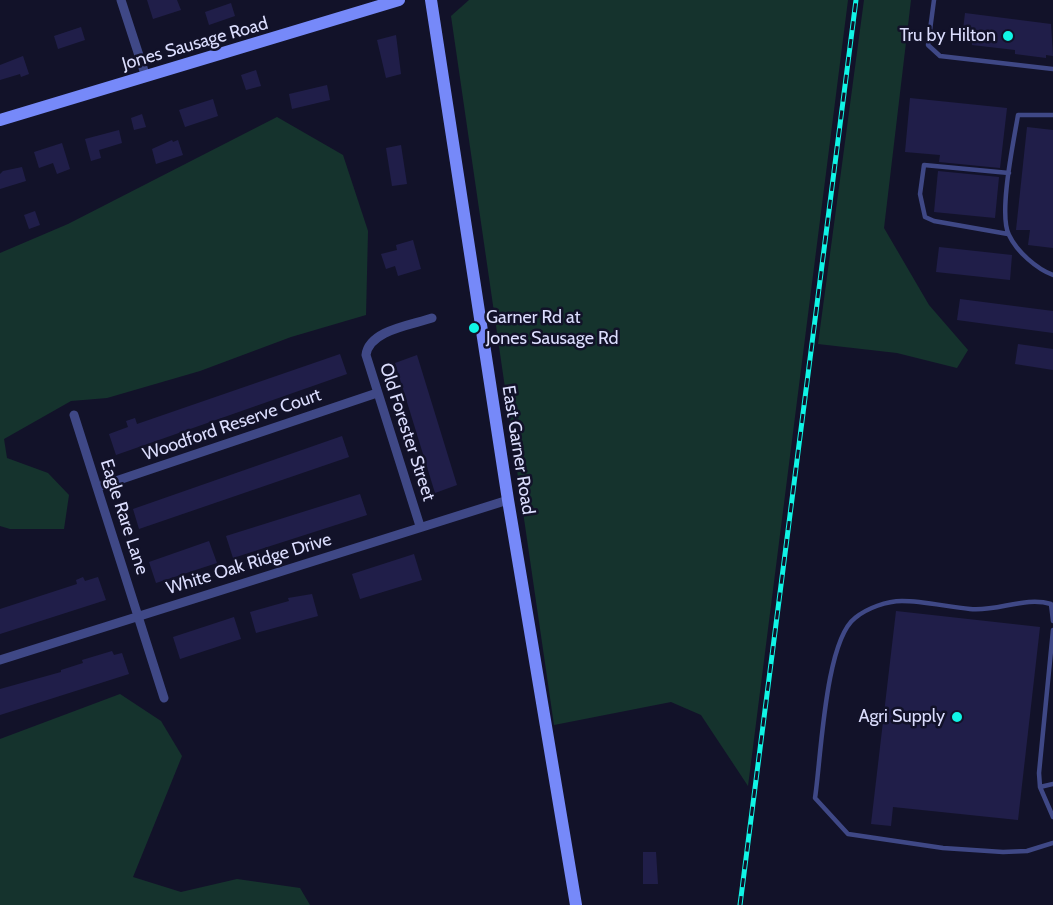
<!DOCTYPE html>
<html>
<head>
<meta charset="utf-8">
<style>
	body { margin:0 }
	canvas { display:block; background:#121229 }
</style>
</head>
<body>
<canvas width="1053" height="905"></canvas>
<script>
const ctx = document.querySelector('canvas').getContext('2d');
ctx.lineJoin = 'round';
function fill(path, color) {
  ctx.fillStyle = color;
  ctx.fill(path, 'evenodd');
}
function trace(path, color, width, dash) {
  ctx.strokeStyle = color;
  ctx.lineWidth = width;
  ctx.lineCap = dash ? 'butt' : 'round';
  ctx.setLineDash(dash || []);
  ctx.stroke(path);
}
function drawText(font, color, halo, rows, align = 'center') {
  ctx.font = font + ' Cabin,sans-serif';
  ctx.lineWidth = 5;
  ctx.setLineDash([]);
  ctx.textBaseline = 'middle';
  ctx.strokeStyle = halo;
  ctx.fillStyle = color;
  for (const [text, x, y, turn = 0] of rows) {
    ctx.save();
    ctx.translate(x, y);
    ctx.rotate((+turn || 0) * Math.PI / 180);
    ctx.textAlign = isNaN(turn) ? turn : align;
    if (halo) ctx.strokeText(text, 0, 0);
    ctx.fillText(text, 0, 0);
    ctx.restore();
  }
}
const green = new Path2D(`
	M469 0H848L748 786 701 715 671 702 554 725 451 16Z
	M864 0H911L884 228 929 305 968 350 957 368 897 353 818 344Z
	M277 117 343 155 368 231 366 315 291 337 200 371 107 398 71 401 4 439 7 458 48 473 69 495 64 529H10L0 526V253L68 224Z
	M120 694 161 721 182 756 133 877 181 892 237 879 300 888 310 905H0V739Z`);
const building = new Path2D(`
	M147 0H177L181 10 153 19Z
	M231 3 235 16 209 25 205 12Z
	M965 13 1051 24 1053 56 1046 55V58L1015 54V50L972 45V41L962 39Z
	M81 27 85 40 58 49 54 36Z
	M396 35 401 74 386 78 377 40Z
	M23 56 29 74 21 77 20 74 0 80V65Z
	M256 70 261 86 246 90 241 75Z
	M327 85 330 100 292 109 289 94Z
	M910 98 1007 108 1000 168 939 162 940 155 905 152Z
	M213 99 218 116 185 127 179 110Z
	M142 114 146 127 134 130 131 118Z
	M1027 127 1053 130V248L1028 245 1030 230H1016Z
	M119 130 122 143 99 150 101 158 91 161 85 139Z
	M172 140 173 142 178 140 183 155 156 164 152 149Z
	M62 143 70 169 57 174 53 163 39 168 34 152Z
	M401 145 407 184 392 186 386 148Z
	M22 167 26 181 0 189V174L3 171Z
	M938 171 999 177 995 218 934 212Z
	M35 211 40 225 29 229 24 215Z
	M413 240 421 269 398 276 395 266 386 269 381 254 397 250 396 245Z
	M939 247 1012 255 1010 280 936 272Z
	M960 299 1053 311V333L957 320Z
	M1018 344 1053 349V370L1015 364Z
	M340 354 347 374 116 455 109 434 128 427 126 421 135 418 137 424Z
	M417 355 457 485 435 493 395 363Z
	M342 436 349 457 139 529 133 509Z
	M360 494 367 515 233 558 226 536Z
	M209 541 217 563 156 583 149 562Z
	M414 554 422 580 360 599 352 574Z
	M83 577 85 581 98 577 106 600 0 634V609L77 584 76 580Z
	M312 594 318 616 256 633 250 612 289 601 288 598Z
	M896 611 1040 627 1018 820 893 807 891 826 871 824Z
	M234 617 241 639 180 659 173 637Z
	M112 651 114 655 122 653 129 674 0 715V689L61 672V670L83 663 82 660Z
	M643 852H656L658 884H643Z`);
const lane = new Path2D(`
	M934 0 928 45 940 56 1053 69
	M1053 115H1018C1014 140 998 214 1009 235 1017 252 1037 269 1053 275
	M1008 234 934 221 925 217 920 194 924 165 1009 173
	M1053 621 1051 604C1025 596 997 612 970 609 948 607 924 601 902 601 887 601 867 608 855 618 825 641 821 759 815 798L848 834 943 848 1003 852 1027 851 1053 843
	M1053 630 1039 773 1040 787 1053 817
	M1040 787 1053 784`);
const street = new Path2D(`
	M121 0 146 77
	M74 415 164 698
	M98 487 377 393
	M420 526 366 355C369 330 412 325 432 318
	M0 660 508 500`);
const secondary = new Path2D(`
	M431 0 508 500 576 905
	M0 120 399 0`);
const rail = new Path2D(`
	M740 905 856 0`);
const markers = [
	[1008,36,6,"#10f5e6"],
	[474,328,6,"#10f5e6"],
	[957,717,6,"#10f5e6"]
];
const poiNames = [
	["Tru by Hilton",996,36],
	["Garner Rd at",486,318,"left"],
	["Jones Sausage Rd",486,339,"left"],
	["Agri Supply",945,717]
];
const streetNames = [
	["Jones Sausage Road",195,44,-16],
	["Woodford Reserve Court",232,425,-19],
	["Old Forester Street",407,432,72],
	["East Garner Road",518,450,81],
	["Eagle Rare Lane",124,517,72],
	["White Oak Ridge Drive",249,564,-17]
];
fill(green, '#15332d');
fill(building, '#201e49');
trace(lane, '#3f4886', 4.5);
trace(street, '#3f4886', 9);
trace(secondary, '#7689f9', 12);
trace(rail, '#10f5e6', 5);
trace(rail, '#121229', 3, [9]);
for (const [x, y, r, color] of markers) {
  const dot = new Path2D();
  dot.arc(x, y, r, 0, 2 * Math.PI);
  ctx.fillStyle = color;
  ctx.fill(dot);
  trace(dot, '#121229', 2);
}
drawText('18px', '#dbddfd', '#121229', poiNames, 'right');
drawText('18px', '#dbddfd', '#121229', streetNames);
</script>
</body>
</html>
